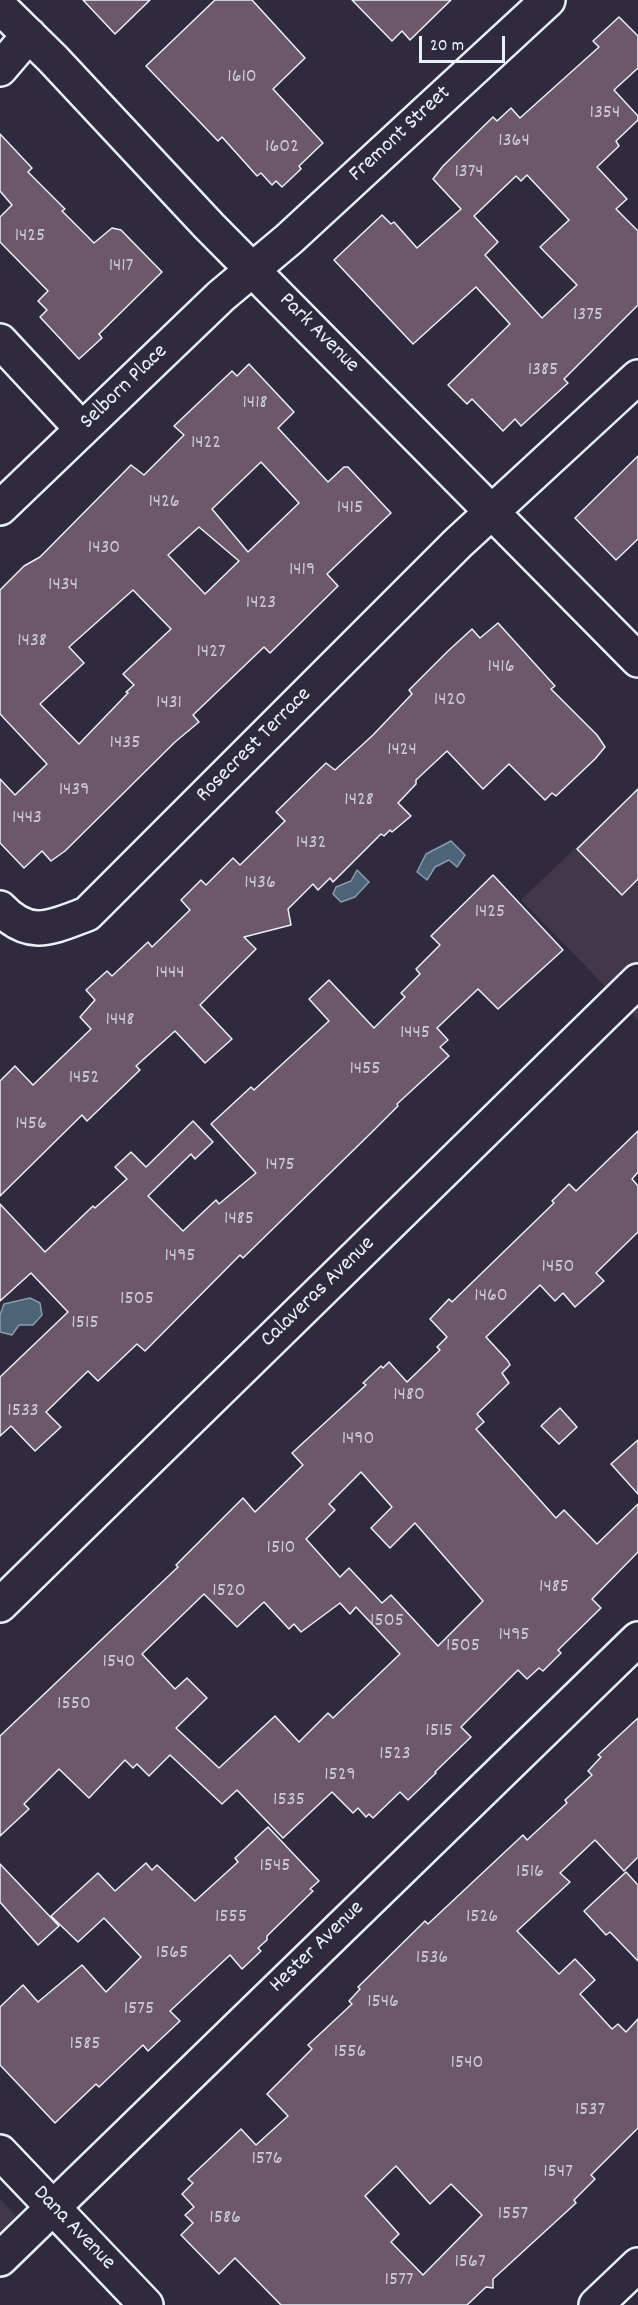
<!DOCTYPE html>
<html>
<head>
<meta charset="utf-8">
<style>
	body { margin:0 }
	#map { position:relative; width:638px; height:2305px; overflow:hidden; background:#2f2a3d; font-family:Dekko,sans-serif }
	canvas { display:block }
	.scale { position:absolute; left:419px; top:36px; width:86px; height:27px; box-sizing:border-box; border:3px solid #e8f1f8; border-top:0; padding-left:8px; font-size:18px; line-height:21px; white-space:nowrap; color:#e8f1f8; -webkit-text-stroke:4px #2f2a3d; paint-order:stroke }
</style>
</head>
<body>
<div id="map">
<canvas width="638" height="2305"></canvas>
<div class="scale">20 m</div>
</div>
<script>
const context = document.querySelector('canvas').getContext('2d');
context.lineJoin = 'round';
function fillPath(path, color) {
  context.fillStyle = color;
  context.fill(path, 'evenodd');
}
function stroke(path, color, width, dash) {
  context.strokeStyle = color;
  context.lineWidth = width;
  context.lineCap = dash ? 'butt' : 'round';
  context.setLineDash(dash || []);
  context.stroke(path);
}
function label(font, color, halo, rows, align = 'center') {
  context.font = font + ' Dekko,sans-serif';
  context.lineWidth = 6;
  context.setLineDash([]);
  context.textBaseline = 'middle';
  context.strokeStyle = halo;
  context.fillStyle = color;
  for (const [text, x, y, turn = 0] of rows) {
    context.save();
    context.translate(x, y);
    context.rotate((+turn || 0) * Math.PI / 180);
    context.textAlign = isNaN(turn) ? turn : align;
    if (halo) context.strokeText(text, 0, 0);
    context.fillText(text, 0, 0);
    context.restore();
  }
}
fillPath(new Path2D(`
	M638 788V1020L521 900Z
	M0 2199 16 2216 0 2232Z`), '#42384a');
const water = new Path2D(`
	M451 841 465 855 457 867 449 860 435 867 427 880 417 872 426 854Z
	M357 870 369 882 355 897 341 902 333 894 336 887 351 881Z
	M30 1298 40 1303 42 1315 33 1325H19L12 1335 0 1332V1315L4 1304Z`);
fillPath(water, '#4d6478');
stroke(water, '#8b9cab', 1.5);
const building = new Path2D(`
	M83 0H150L115 34Z
	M215 0H252L305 58 273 89 323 143 299 166 301 169 282 187 276 181 272 185 261 173 257 176 222 137 218 141 146 66Z
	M352 0H451L410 40 402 31 392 41Z
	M619 17 638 36V68L614 90 638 116V120L616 141 619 146 597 167 627 199 616 209 638 231V305L564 379 568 383 521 426 515 419 503 431 472 399 467 404 448 385 510 324 476 287 413 344 334 260 382 215 391 224 394 222 417 248 461 209 433 179 443 166 493 117 497 121 511 108 520 118 599 47 593 41ZM527 175 569 220 540 247 577 285 542 318 485 255 498 242 474 216 516 176 521 181Z
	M0 134 32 168 28 172 65 209 62 211 94 243 112 228 121 230 162 272 99 334 102 338 79 359 40 317 47 310 38 301 48 291 0 242V217L12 205 0 191Z
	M249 364 294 412 278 428 328 482 344 467H348L391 513 327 574 338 586 270 653 264 647 193 715 199 722 175 742 65 851 51 861 42 851 24 868 0 843V779L15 795 47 764 0 714V590L24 566 40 557 131 465 144 475 184 435 174 426 232 371 237 376ZM261 462 299 503 248 552 212 509ZM199 527 239 561 205 594 168 555ZM133 590 171 629 123 674 134 685 126 692 128 693 79 744 40 704 84 663 69 647Z
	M638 456V539L616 560 575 518Z
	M498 623 555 686 551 689 597 735 605 747 595 759 556 796 552 793 545 800 509 764 483 789 447 751 416 780V784L398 803 411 816 392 832 390 830 384 836 381 834 333 882 330 878 318 890 313 884 288 909 291 925 244 937 256 949 200 1005 232 1039 205 1063 175 1031 136 1066 140 1070 87 1121 82 1115 0 1196V1081L15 1066 33 1085 91 1029 80 1017 95 1000 86 990 107 971 112 976 148 942 152 947 190 910 181 900 201 880 206 885 233 858 240 865 285 821 276 812 326 763 335 770 373 735 412 694 409 690 448 651 472 629 480 638Z
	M638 789V879L622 895 577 849Z
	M493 875 563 950 498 1009 478 989 437 1028 448 1040 440 1047 449 1056 397 1104 398 1106 371 1133 243 1258 240 1255 145 1351 137 1344 98 1381 88 1371 46 1412 61 1427 35 1451 11 1426 0 1436V1377L68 1312 31 1273 0 1301V1204L45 1252 93 1206 95 1208 127 1179 115 1167 131 1152 146 1167 193 1121 213 1142 195 1159 191 1154 148 1196 183 1231 216 1200 219 1204 256 1173 211 1124 251 1087 254 1090 329 1021 309 999 329 980 374 1028 405 997 401 993 420 974 416 969 440 945 431 936Z
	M638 1131V1172L632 1179 638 1186V1232L596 1273 604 1281 575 1307 563 1293 555 1301 540 1285 486 1337 508 1361 510 1365 502 1373 509 1383 477 1414 484 1422 476 1429 556 1518 564 1510 597 1544 638 1504V1552L592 1599 601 1608 558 1650 561 1653 543 1671 539 1668 527 1679 518 1670 461 1727 471 1737 435 1772 436 1773 408 1800 400 1792 373 1818 369 1814 366 1817 358 1808 353 1813 332 1792 283 1838 237 1790 222 1804 170 1755 149 1776 137 1764 133 1768 125 1760 89 1798 59 1769 24 1804 29 1809 0 1836V1736L178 1567 176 1565 243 1498 255 1512 303 1465 292 1453 366 1385 363 1383 381 1366 383 1368 389 1362 407 1382 440 1350 437 1347 447 1337 430 1319 449 1299 452 1302 554 1203 552 1201 569 1184 576 1191ZM361 1472 392 1507 371 1528 390 1548 415 1523 483 1601 438 1646 391 1595 382 1603 349 1568 340 1577 306 1539 335 1510 329 1504ZM204 1594 237 1627 264 1602 289 1629 294 1624 301 1632 340 1603 350 1614 356 1607 400 1654 333 1718 328 1713 299 1742 275 1716 219 1768 176 1728 207 1698 187 1678 175 1689 142 1654Z
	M560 1408 577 1427 559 1444 541 1426Z
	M638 1440V1494L611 1464Z
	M638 1718V1857L624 1871 595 1840 560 1873 570 1882 517 1931 559 1974 575 1959 595 1980 580 1994 612 2029 618 2024 626 2032 638 2019V2128L591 2175 595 2179 574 2200 576 2203 493 2279V2288L486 2287 467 2305H281L235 2258 219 2274 181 2235 193 2223 185 2215 194 2207 182 2194 193 2183 188 2179 241 2129 256 2145 288 2116 267 2094 312 2049 308 2045 352 2004 349 2001 360 1989 358 1987 425 1921 428 1924 523 1835 527 1840 567 1803 565 1800 592 1775 588 1771 601 1757 598 1755ZM396 2166 430 2204 451 2184 482 2215 423 2275 391 2242 399 2234 365 2196Z
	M268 1827 319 1881 310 1889 313 1891 267 1936V1940L258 1948 261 1951 242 1969 230 1955 170 2011 180 2021 148 2051 143 2045 99 2087 96 2084 55 2123 0 2065V2007L23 1985 38 2002 82 1965 106 1992 141 1957 104 1918 78 1942 51 1916 98 1873 115 1891 146 1863 152 1870 157 1865 195 1901 238 1862 235 1858Z
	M0 1864 59 1926 38 1945 0 1902Z
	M626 1872 638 1885V1961L610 1932 606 1935 584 1911Z`);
fillPath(building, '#6d576a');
stroke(building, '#e8f1f8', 1.5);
const minor = new Path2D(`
	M0 7 53 59 209 226 638 660
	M0 69 29 35
	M0 341 82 429
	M0 508 221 296 289 239 548 0
	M0 908C30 940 52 927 87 914L458 543 638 377
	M0 1605 638 981
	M0 2152 146 2305
	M0 2259 638 1639
	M596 2305 638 2265`);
stroke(minor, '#e8f1f8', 38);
stroke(minor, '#2f2a3d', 33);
label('20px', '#c9cad4', null, [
	["1610",242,78],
	["1354",605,114],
	["1364",514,142],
	["1602",282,148],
	["1374",469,173],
	["1425",30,237],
	["1417",121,267],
	["1375",588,316],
	["1385",543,371],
	["1418",255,404],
	["1422",206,444],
	["1426",164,503],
	["1415",350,509],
	["1430",104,549],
	["1419",302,571],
	["1434",63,586],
	["1423",261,604],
	["1438",32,642],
	["1427",211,653],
	["1416",501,668],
	["1420",450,701],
	["1431",169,704],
	["1435",125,744],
	["1424",402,751],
	["1439",74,791],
	["1428",359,801],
	["1443",27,819],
	["1432",311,844],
	["1436",260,884],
	["1425",490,913],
	["1444",170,974],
	["1448",120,1021],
	["1445",415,1034],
	["1455",365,1070],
	["1452",84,1079],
	["1456",31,1125],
	["1475",280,1166],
	["1485",239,1220],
	["1495",180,1257],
	["1450",558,1268],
	["1460",491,1297],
	["1505",137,1300],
	["1515",85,1324],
	["1480",409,1396],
	["1533",23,1412],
	["1490",358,1440],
	["1510",281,1549],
	["1485",554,1588],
	["1520",229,1592],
	["1505",387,1622],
	["1495",514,1636],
	["1505",463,1647],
	["1540",119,1663],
	["1550",74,1705],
	["1515",439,1732],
	["1523",395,1755],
	["1529",340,1776],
	["1535",289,1801],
	["1545",275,1867],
	["1516",530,1873],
	["1555",231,1918],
	["1526",482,1918],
	["1565",172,1954],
	["1536",432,1959],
	["1546",383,2003],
	["1575",139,2010],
	["1585",85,2045],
	["1556",350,2053],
	["1540",467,2064],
	["1537",590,2111],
	["1576",267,2160],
	["1547",558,2173],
	["1557",513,2215],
	["1586",225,2219],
	["1567",470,2263],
	["1577",399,2281]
]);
label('22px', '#e8f1f8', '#2f2a3d', [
	["Fremont Street",401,135,-43],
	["Park Avenue",318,334,45],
	["Selborn Place",125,388,-44],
	["Rosecrest Terrace",255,746,-45],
	["Calaveras Avenue",319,1293,-44],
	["Hester Avenue",318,1948,-44],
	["Dana Avenue",73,2229,46]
]);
</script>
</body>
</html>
